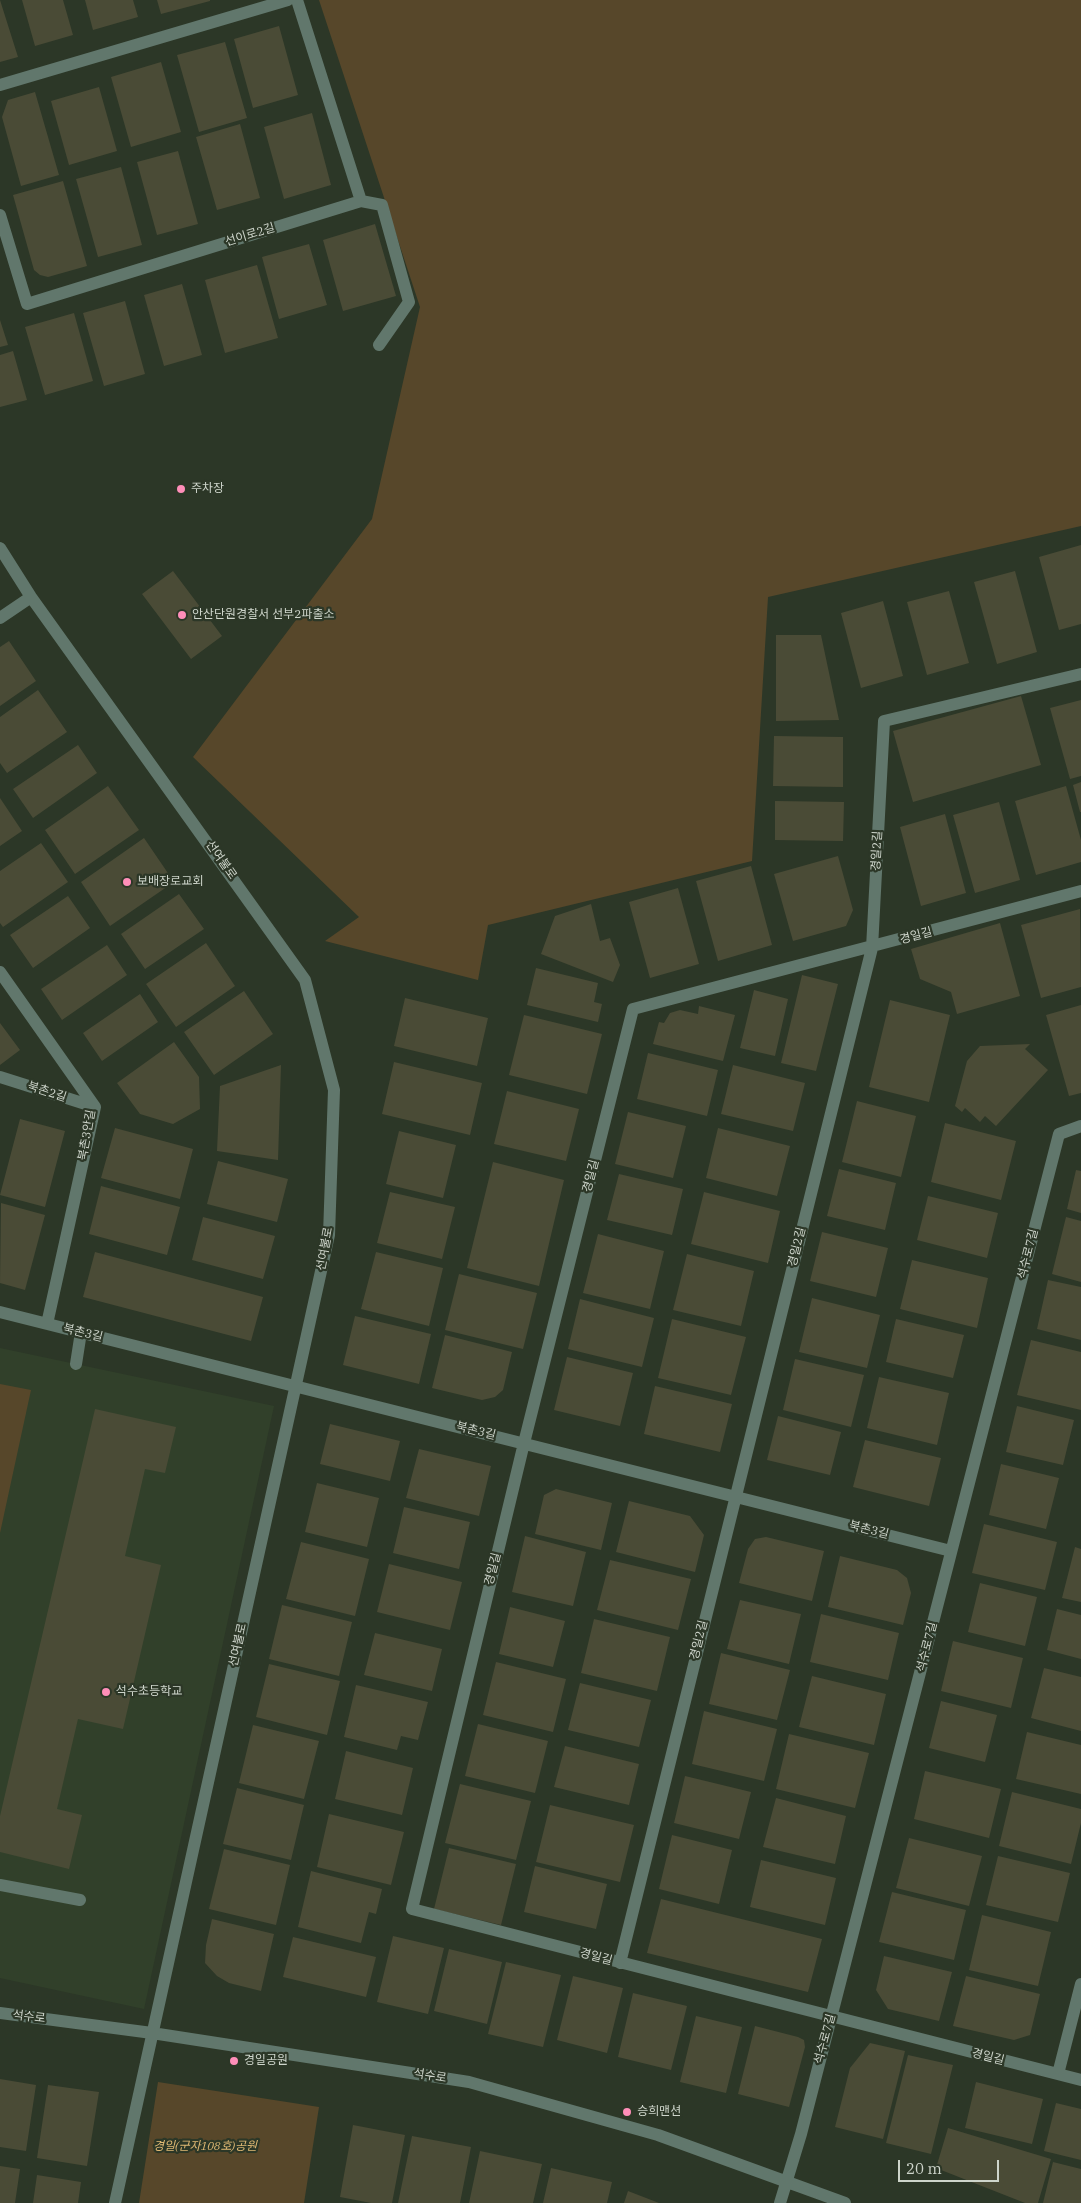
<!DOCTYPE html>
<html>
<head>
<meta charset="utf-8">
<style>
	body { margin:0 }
	#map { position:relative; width:1081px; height:2203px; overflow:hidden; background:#2c3727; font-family:"IBM Plex Serif",serif }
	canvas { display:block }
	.scale { position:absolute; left:898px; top:2160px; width:101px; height:22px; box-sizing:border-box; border:2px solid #ced5cb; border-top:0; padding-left:6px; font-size:15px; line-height:18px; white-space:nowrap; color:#ced5cb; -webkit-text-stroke:4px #2c3727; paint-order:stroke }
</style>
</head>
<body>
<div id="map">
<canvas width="1081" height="2203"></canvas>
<div class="scale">20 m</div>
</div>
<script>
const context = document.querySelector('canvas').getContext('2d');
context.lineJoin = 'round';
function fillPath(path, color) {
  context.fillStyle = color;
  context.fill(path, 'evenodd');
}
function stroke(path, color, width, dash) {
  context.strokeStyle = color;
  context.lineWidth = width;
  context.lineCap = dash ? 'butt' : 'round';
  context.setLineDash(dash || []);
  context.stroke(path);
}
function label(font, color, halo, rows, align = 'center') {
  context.font = font + ' "IBM Plex Serif","Noto Sans KR",serif';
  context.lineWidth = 4.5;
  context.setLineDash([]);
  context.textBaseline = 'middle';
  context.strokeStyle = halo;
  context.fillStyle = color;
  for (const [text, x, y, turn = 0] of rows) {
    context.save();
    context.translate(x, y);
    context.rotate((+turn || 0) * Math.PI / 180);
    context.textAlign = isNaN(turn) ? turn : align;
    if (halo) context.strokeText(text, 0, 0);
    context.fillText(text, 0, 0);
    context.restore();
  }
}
fillPath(new Path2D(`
	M0 1348 274 1406 144 2009 0 1978Z`), '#31402a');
fillPath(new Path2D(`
	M319 0H1081V526L768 597 752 861 488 925 478 980 325 941 359 917 193 757 372 519 420 307Z
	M0 1384 31 1390 0 1533Z
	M158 2082 319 2107 304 2203H139Z`), '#57472a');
fillPath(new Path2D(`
	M0 0 18 57 0 62Z
	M22 0H63L73 35 35 46Z
	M85 0H133L138 17 93 30Z
	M157 0H210V1L161 14Z
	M279 26 298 95 253 108 234 39Z
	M225 42 247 118 199 132 177 55Z
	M161 62 181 132 131 147 111 77Z
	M99 87 117 151 69 165 51 101Z
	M35 92 59 175 21 186 2 117 8 100Z
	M312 113 331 185 284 199 264 127Z
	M240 124 260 198 217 210 196 137Z
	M178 151 198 224 157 235 137 162Z
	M121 167 142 245 98 257 76 179Z
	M63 181 87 266 48 277 40 275 34 270 13 195Z
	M375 224 396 296 343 311 323 240Z
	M309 244 327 305 279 319 262 257Z
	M257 265 278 338 225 353 205 280Z
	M182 284 202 355 164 366 144 295Z
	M125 301 145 374 104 386 83 313Z
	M74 313 93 381 45 395 25 327Z
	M0 320 8 345 0 347Z
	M13 351 27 400 0 407V355Z
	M1081 545V624L1059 630 1039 557Z
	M173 571 222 636 191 659 142 594Z
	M1015 571 1037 652 997 664 974 582Z
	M949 591 969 663 927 675 907 602Z
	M883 601 903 676 861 688 841 613Z
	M776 635H821L839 720 776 721Z
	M9 641 36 681 0 706V647Z
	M38 690 67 732 7 773 0 763V717Z
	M1021 696 1041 765 913 802 893 731Z
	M1081 700V776L1070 779 1050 708Z
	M774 736 843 737V787L773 786Z
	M78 745 97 773 33 818 13 789Z
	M1081 782V812H1080L1073 785Z
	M108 786 139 830 75 874 45 830Z
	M1066 786 1081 840V862L1036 875 1015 801Z
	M0 798 22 831 0 846Z
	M775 801 844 802 843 841 775 840Z
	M999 802 1020 880 975 893 953 815Z
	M945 814 966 893 921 906 900 827Z
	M144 838 174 882 110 926 81 882Z
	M41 843 68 882 3 927 0 923V871Z
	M838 856 853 910 846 926 793 941 774 874Z
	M751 866 772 945 718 961 696 881Z
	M678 888 699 964 650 978 629 902Z
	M179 894 204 929 145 969 121 934Z
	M68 896 90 928 33 968 10 935Z
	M591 904 600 941 610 938 620 965 613 982 541 954 555 916Z
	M1080 909 1081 987 1041 998 1021 925Z
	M1000 923 1020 996 957 1014 951 992 920 979 911 949Z
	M206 943 235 986 176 1027 146 984Z
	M107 945 127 975 62 1020 41 989Z
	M536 968 598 983 594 1002 602 1004 598 1022 527 1005Z
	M802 975 838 984 816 1071 781 1063Z
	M754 990 788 999 775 1056 740 1048Z
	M244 991 273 1034 214 1075 184 1032Z
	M140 994 158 1022 102 1061 83 1033Z
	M405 998 488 1018 477 1066 394 1046Z
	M890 1000 950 1015 929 1102 869 1087Z
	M1081 1005V1093L1069 1096 1046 1015Z
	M699 1006 735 1015 723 1061 653 1044 659 1022 664 1023 670 1013 680 1010 698 1014Z
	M524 1015 602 1034 587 1094 509 1075Z
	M0 1023 20 1050 0 1065Z
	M174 1042 199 1077 200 1109 173 1124 140 1114 117 1083Z
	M1030 1044 1025 1049 1048 1070 996 1126 985 1116 980 1122 965 1108 962 1112 955 1106 967 1061 980 1046Z
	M648 1053 718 1070 707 1116 637 1099Z
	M394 1062 482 1083 470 1135 382 1114Z
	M281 1065 278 1160 217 1151 220 1086Z
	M733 1065 805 1083 793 1131 721 1114Z
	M507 1091 579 1109 566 1161 494 1144Z
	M857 1101 916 1116 901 1177 842 1162Z
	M628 1112 686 1126 673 1178 615 1164Z
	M20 1119 65 1131 45 1207 0 1195Z
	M945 1123 1016 1141 1001 1200 931 1182Z
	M115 1128 193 1149 180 1199 101 1178Z
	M718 1128 790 1146 777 1196 706 1178Z
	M399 1131 456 1145 443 1198 386 1184Z
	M218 1161 288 1179 277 1222 207 1204Z
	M493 1162 564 1180 539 1286 467 1268Z
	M839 1169 896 1183 885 1230 827 1216Z
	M1076 1170 1081 1171V1213L1067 1209Z
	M619 1174 683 1189 672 1235 607 1220Z
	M101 1186 180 1207 167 1255 89 1234Z
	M390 1192 455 1207 442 1259 377 1243Z
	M704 1192 780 1211 768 1263 691 1244Z
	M928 1196 998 1213 987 1258 917 1240Z
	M1 1203 45 1215 25 1290 0 1283Z
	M203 1217 275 1236 263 1279 192 1260Z
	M1066 1217 1081 1221V1282L1052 1274Z
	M822 1232 888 1248 876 1297 810 1281Z
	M598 1234 664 1251 650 1309 583 1293Z
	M95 1252 263 1297 251 1341 83 1297Z
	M376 1252 443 1268 429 1326 361 1309Z
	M687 1254 754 1271 741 1326 673 1310Z
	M912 1260 988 1278 977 1328 900 1309Z
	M459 1274 537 1293 523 1349 445 1330Z
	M1048 1280 1081 1287V1340L1037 1329Z
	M812 1298 880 1315 867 1368 799 1352Z
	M580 1299 654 1318 642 1367 568 1349Z
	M355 1316 431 1334 419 1384 343 1365Z
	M672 1319 746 1337 731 1395 658 1378Z
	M896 1319 964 1335 953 1378 886 1362Z
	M445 1335 512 1352 503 1390 495 1397 482 1400 432 1388Z
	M1031 1340 1081 1352V1410L1017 1395Z
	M567 1357 633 1373 620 1426 554 1410Z
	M795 1359 864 1375 851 1427 783 1410Z
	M879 1377 949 1393 937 1445 867 1428Z
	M655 1386 732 1404 720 1452 644 1434Z
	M1017 1406 1074 1420 1063 1465 1006 1452Z
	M95 1409 176 1427 165 1473 145 1469 125 1556 161 1565 123 1729 78 1719 57 1809 82 1815 69 1869 0 1852V1816Z
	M778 1416 841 1432 830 1475 767 1460Z
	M330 1424 400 1441 390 1481 320 1464Z
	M865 1440 941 1458 929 1506 853 1487Z
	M419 1449 491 1466 479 1516 406 1498Z
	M1001 1464 1059 1478 1046 1529 989 1515Z
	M317 1483 379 1498 367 1547 305 1532Z
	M556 1489 612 1503 601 1550 535 1534 544 1495Z
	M629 1501 690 1516 704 1535 695 1572 616 1552Z
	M404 1507 470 1522 459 1569 393 1553Z
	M984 1524 1057 1542 1045 1590 972 1573Z
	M525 1536 586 1552 573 1606 512 1592Z
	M766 1537 824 1551 812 1601 739 1583 748 1549 755 1539Z
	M301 1542 369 1559 355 1616 286 1599Z
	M1075 1547 1081 1549V1602L1062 1598Z
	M840 1556 897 1570 907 1578 911 1593 903 1625 828 1607Z
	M610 1560 691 1579 678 1630 597 1610Z
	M389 1564 462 1582 450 1630 377 1612Z
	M980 1583 1037 1597 1025 1646 968 1632Z
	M740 1600 801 1614 789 1664 727 1649Z
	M282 1605 352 1622 339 1676 269 1659Z
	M510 1607 565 1621 553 1667 499 1654Z
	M1057 1609 1081 1615V1659L1047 1650Z
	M821 1614 899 1633 888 1680 810 1662Z
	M594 1619 670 1637 657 1691 581 1673Z
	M375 1633 442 1649 432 1691 364 1675Z
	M953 1641 1023 1658 1011 1708 941 1691Z
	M721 1653 790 1670 777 1720 709 1704Z
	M496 1662 566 1679 553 1732 483 1715Z
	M269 1664 340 1681 327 1735 256 1717Z
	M1044 1668 1081 1677V1731L1031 1718Z
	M812 1676 886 1694 874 1745 799 1727Z
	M580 1683 651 1700 639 1747 568 1730Z
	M356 1685 428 1702 418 1740 401 1736 397 1750 344 1737Z
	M941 1701 997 1715 985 1762 929 1748Z
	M704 1711 777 1729 764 1781 692 1764Z
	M478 1724 548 1741 535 1793 465 1776Z
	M253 1725 319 1741 304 1799 239 1783Z
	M1027 1732 1081 1745V1794L1016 1779Z
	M789 1734 869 1753 855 1808 776 1789Z
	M565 1746 639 1764 629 1805 554 1787Z
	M346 1751 413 1768 402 1815 335 1799Z
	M925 1771 1001 1789 989 1838 914 1819Z
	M685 1776 751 1792 739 1839 674 1823Z
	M460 1784 531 1801 516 1860 445 1843Z
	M237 1788 304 1805 291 1860 223 1844Z
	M1012 1792 1081 1809V1823L1071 1864 999 1846Z
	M776 1798 846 1816 835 1864 763 1847Z
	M550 1805 634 1825 620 1882 536 1862Z
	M329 1814 404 1832 391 1885 317 1867Z
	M672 1835 732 1850 719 1904 659 1889Z
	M909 1838 982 1856 969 1906 896 1888Z
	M449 1848 516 1864 501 1925 434 1909Z
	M224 1849 290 1865 276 1925 209 1909Z
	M998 1856 1070 1873 1058 1922 986 1905Z
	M761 1860 836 1878 825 1925 750 1907Z
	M535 1866 607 1884 596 1929 524 1912Z
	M311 1871 382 1889 376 1914 369 1912 361 1943 298 1927Z
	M892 1892 966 1910 954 1960 879 1942Z
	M661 1899 822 1939 808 1992 647 1953Z
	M982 1915 1051 1932 1038 1986 969 1970Z
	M212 1919 274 1934 261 1991 229 1983 217 1976 205 1963 206 1945Z
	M393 1936 444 1948 428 2014 377 2002Z
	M293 1937 376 1957 366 1997 283 1977Z
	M449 1949 502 1962 487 2024 434 2011Z
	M884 1956 952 1972 939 2021 888 2009 876 1990Z
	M506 1962 561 1975 543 2047 488 2034Z
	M573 1976 623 1988 607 2053 557 2040Z
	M966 1976 1040 1994 1030 2035 1014 2040 953 2026Z
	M633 1993 687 2006 671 2070 618 2057Z
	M696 2016 742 2027 726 2093 680 2082Z
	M755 2026 798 2037 804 2040 805 2047 789 2107 738 2094Z
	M870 2043 905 2051 883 2139 835 2127 850 2068Z
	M908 2055 953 2065 931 2154 886 2143Z
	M0 2079 36 2085 26 2151 0 2147Z
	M976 2082 1043 2099 1032 2144 965 2128Z
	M48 2085 99 2092 87 2166 37 2158Z
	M1056 2103 1081 2109V2160L1044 2151Z
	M353 2125 405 2135 392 2203H371L340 2197Z
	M948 2128 1051 2159 1038 2203H1025L936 2168Z
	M412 2136 471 2147 460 2203H398Z
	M480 2151 542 2164 533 2203H469Z
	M1053 2162 1081 2169V2203H1043Z
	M0 2166 20 2169 15 2203H0Z
	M551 2168 612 2182 607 2203H543Z
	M37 2175 81 2182 78 2203H33Z
	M628 2191 659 2203H624Z`), '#4a4b36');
stroke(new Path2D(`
	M297 0 361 201
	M0 85 288 0
	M0 215 27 304 361 201 382 205 409 302 379 345
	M0 548 31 597 305 980 334 1090 329 1235 115 2203
	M0 618 31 597
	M1081 891 633 1009 524 1443 412 1909 1081 2080
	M0 972 95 1107 47 1324
	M0 1077 95 1107
	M0 1312 951 1551
	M76 1364 81 1332
	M0 1885 80 1900
	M620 1963 872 948 884 721 1081 674
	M0 2013 152 2033 469 2082 658 2135 845 2203
	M1058 2074 1081 1984
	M780 2203 801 2134 1059 1134 1081 1126`), '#61776c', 12);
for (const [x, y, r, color] of [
	[181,489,5,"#ff8eb9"],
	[182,615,5,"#ff8eb9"],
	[127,882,5,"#ff8eb9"],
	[106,1692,5,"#ff8eb9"],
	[234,2061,5,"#ff8eb9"],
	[627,2112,5,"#ff8eb9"]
]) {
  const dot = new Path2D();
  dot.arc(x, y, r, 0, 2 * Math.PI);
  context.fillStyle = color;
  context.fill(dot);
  stroke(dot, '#2c3727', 2);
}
label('12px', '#ced5cb', '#2c3727', [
	["선이로2길",250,235,-17],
	["경일2길",877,851,-87],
	["선여불로",221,860,55],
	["경일길",916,936,-15],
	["북촌2길",47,1092,18],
	["북촌3안길",87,1135,-80],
	["경일길",591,1176,-76],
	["경일2길",797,1247,-76],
	["선여불로",325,1249,-80],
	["석수로7길",1028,1254,-76],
	["북촌3길",83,1333,14],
	["북촌3길",476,1431,14],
	["북촌3길",869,1530,14],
	["경일길",493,1569,-76],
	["경일2길",699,1640,-76],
	["선여불로",238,1645,-78],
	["석수로7길",927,1647,-76],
	["경일길",596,1957,15],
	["석수로",29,2017,7],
	["석수로7길",825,2039,-75],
	["경일길",988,2057,14],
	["석수로",430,2076,9]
]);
label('12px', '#ced5cb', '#2c3727', [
	["주차장",191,489],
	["안산단원경찰서 선부2파출소",192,615],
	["보배장로교회",137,882],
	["석수초등학교",116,1692],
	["경일공원",244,2061],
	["승희맨션",637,2112]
], 'left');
label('italic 12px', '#dfb873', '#2c3727', [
	["경일(군자108호)공원",205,2147]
]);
</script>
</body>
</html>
